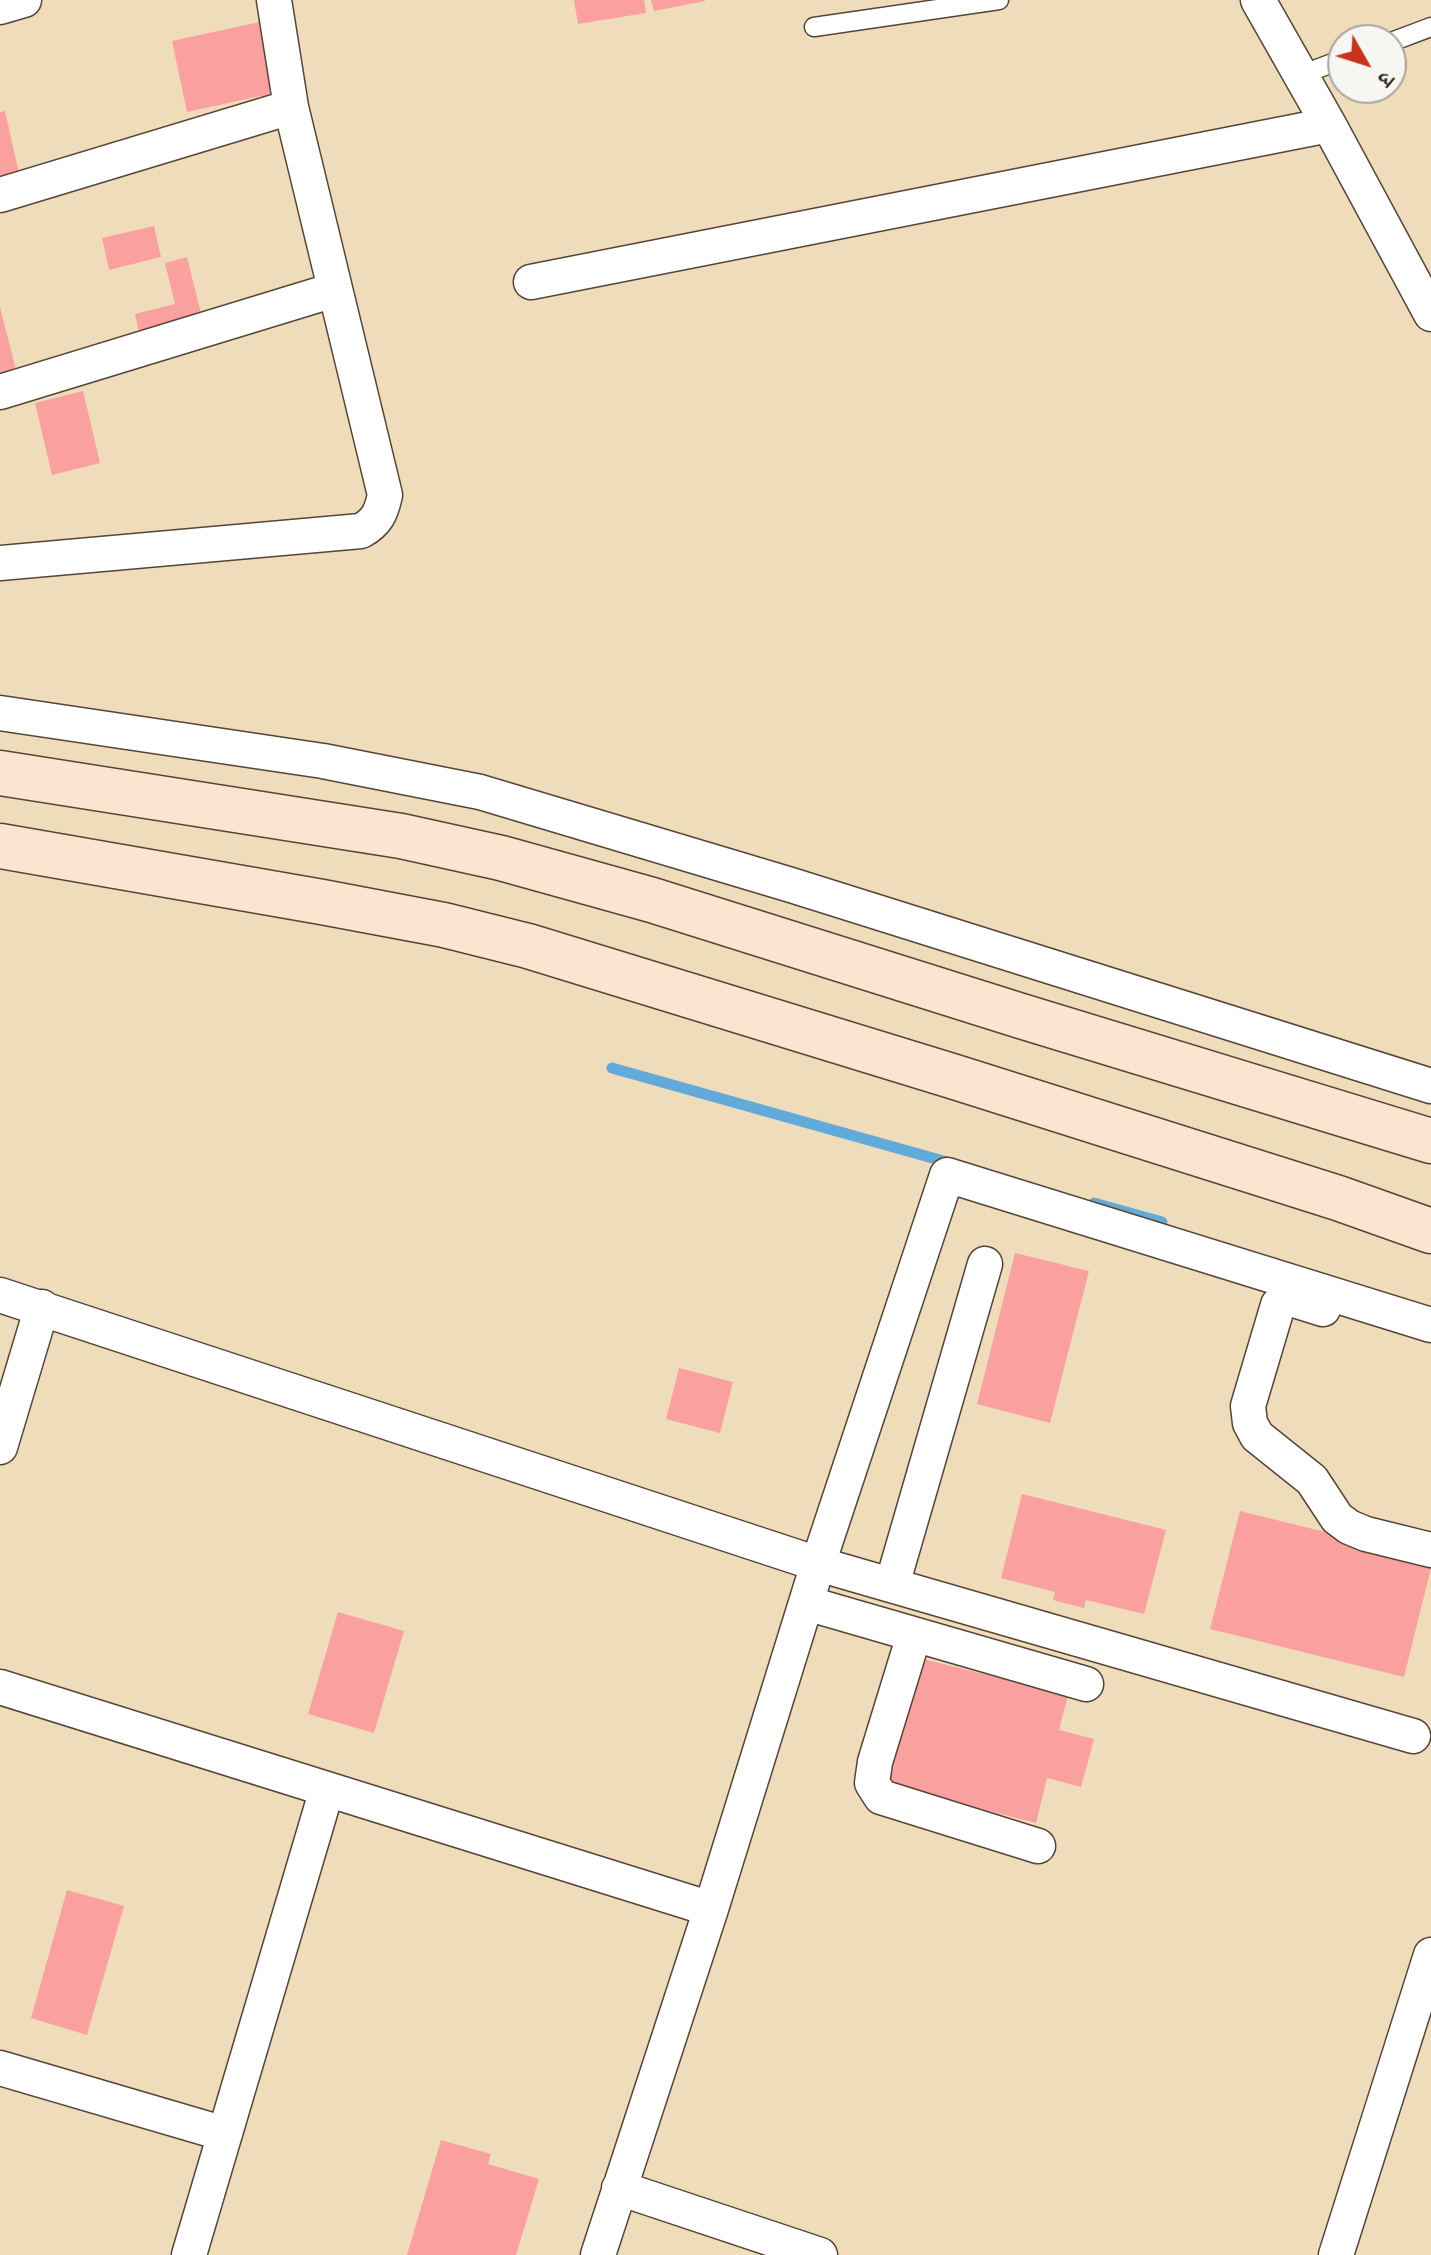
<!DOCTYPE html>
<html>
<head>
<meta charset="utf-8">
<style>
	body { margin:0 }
	#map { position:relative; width:1431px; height:2255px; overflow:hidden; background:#efdcbb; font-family:Vollkorn,"Noto Serif Devanagari",serif }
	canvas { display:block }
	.north { position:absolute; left:1327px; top:24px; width:80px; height:80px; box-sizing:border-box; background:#f6f6f2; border:2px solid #aba49d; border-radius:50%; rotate:129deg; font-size:22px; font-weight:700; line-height:32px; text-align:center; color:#3b2a1e }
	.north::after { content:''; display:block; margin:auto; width:28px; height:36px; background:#c8321e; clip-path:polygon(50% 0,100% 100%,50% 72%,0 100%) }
</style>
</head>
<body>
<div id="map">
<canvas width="1431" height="2255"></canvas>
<div class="north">उ</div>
</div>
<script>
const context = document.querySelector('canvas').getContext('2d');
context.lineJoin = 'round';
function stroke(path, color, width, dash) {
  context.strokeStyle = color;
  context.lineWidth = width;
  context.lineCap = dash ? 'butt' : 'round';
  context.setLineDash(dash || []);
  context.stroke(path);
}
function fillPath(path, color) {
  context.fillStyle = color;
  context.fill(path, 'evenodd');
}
stroke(new Path2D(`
	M612 1068 954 1164
	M1094 1203 1162 1222`), '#62aad9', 11);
fillPath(new Path2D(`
	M574 0H644L646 13 578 24Z
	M651 0H705V1L654 11Z
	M264 21 279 92 187 112 172 41Z
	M5 111 21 182 0 187V112Z
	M154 226 161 257 109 270 102 238Z
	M187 257 203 322 140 337 135 314 175 304 165 263Z
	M0 307 18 378 0 383Z
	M83 391 100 463 52 475 35 403Z
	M1015 1253 1089 1271 1050 1423 977 1404Z
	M679 1368 733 1382 720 1433 666 1419Z
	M1022 1494 1166 1530 1144 1614 1086 1600 1084 1608 1053 1600 1055 1592 1001 1578Z
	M1240 1511 1431 1558V1568L1404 1677 1210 1629Z
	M338 1612 404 1631 374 1733 308 1714Z
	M919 1658 1068 1695 1059 1730 1094 1739 1081 1787 1047 1778 1036 1823 887 1785Z
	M67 1890 124 1906 87 2035 31 2018Z
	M441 2140 491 2154 488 2164 539 2179 516 2255H407Z`), '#faa09f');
const lane = new Path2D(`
	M814 27 999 0
	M1391 42 1431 27
	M1301 75 1343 59`);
const street = new Path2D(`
	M1258 0 1329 125 1431 314
	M0 7 24 0
	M0 195 291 107
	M531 282 1329 125
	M0 392 334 290
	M0 563 361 531C377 522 381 513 385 495L291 107 274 0
	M0 713 323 761 480 792 791 885 1431 1086
	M0 1295 818 1564 1413 1736
	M1323 1309 1288 1298 1278 1305 1248 1406 1250 1423 1257 1436 1312 1480 1337 1518 1349 1527 1366 1534 1431 1550
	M0 1447 42 1307
	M892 1585 985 1264
	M806 1603 1086 1684
	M914 1635 875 1762 872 1783 881 1797 1038 1846
	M0 1687 711 1909
	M0 2068 225 2134
	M619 2188 820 2255
	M189 2255 327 1789
	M598 2255 711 1909 818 1564 947 1175 1431 1325
	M1336 2255 1431 1955`);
const secondary = new Path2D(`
	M0 773 401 836 501 858 652 900 1021 1016 1431 1141
	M0 846 322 902 444 925 528 946 955 1077 1338 1198 1431 1231`);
stroke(lane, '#564536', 21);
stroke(street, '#564536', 37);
stroke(secondary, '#564536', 47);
stroke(lane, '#fff', 18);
stroke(street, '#fff', 34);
stroke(secondary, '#fde4d1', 44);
</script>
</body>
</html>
